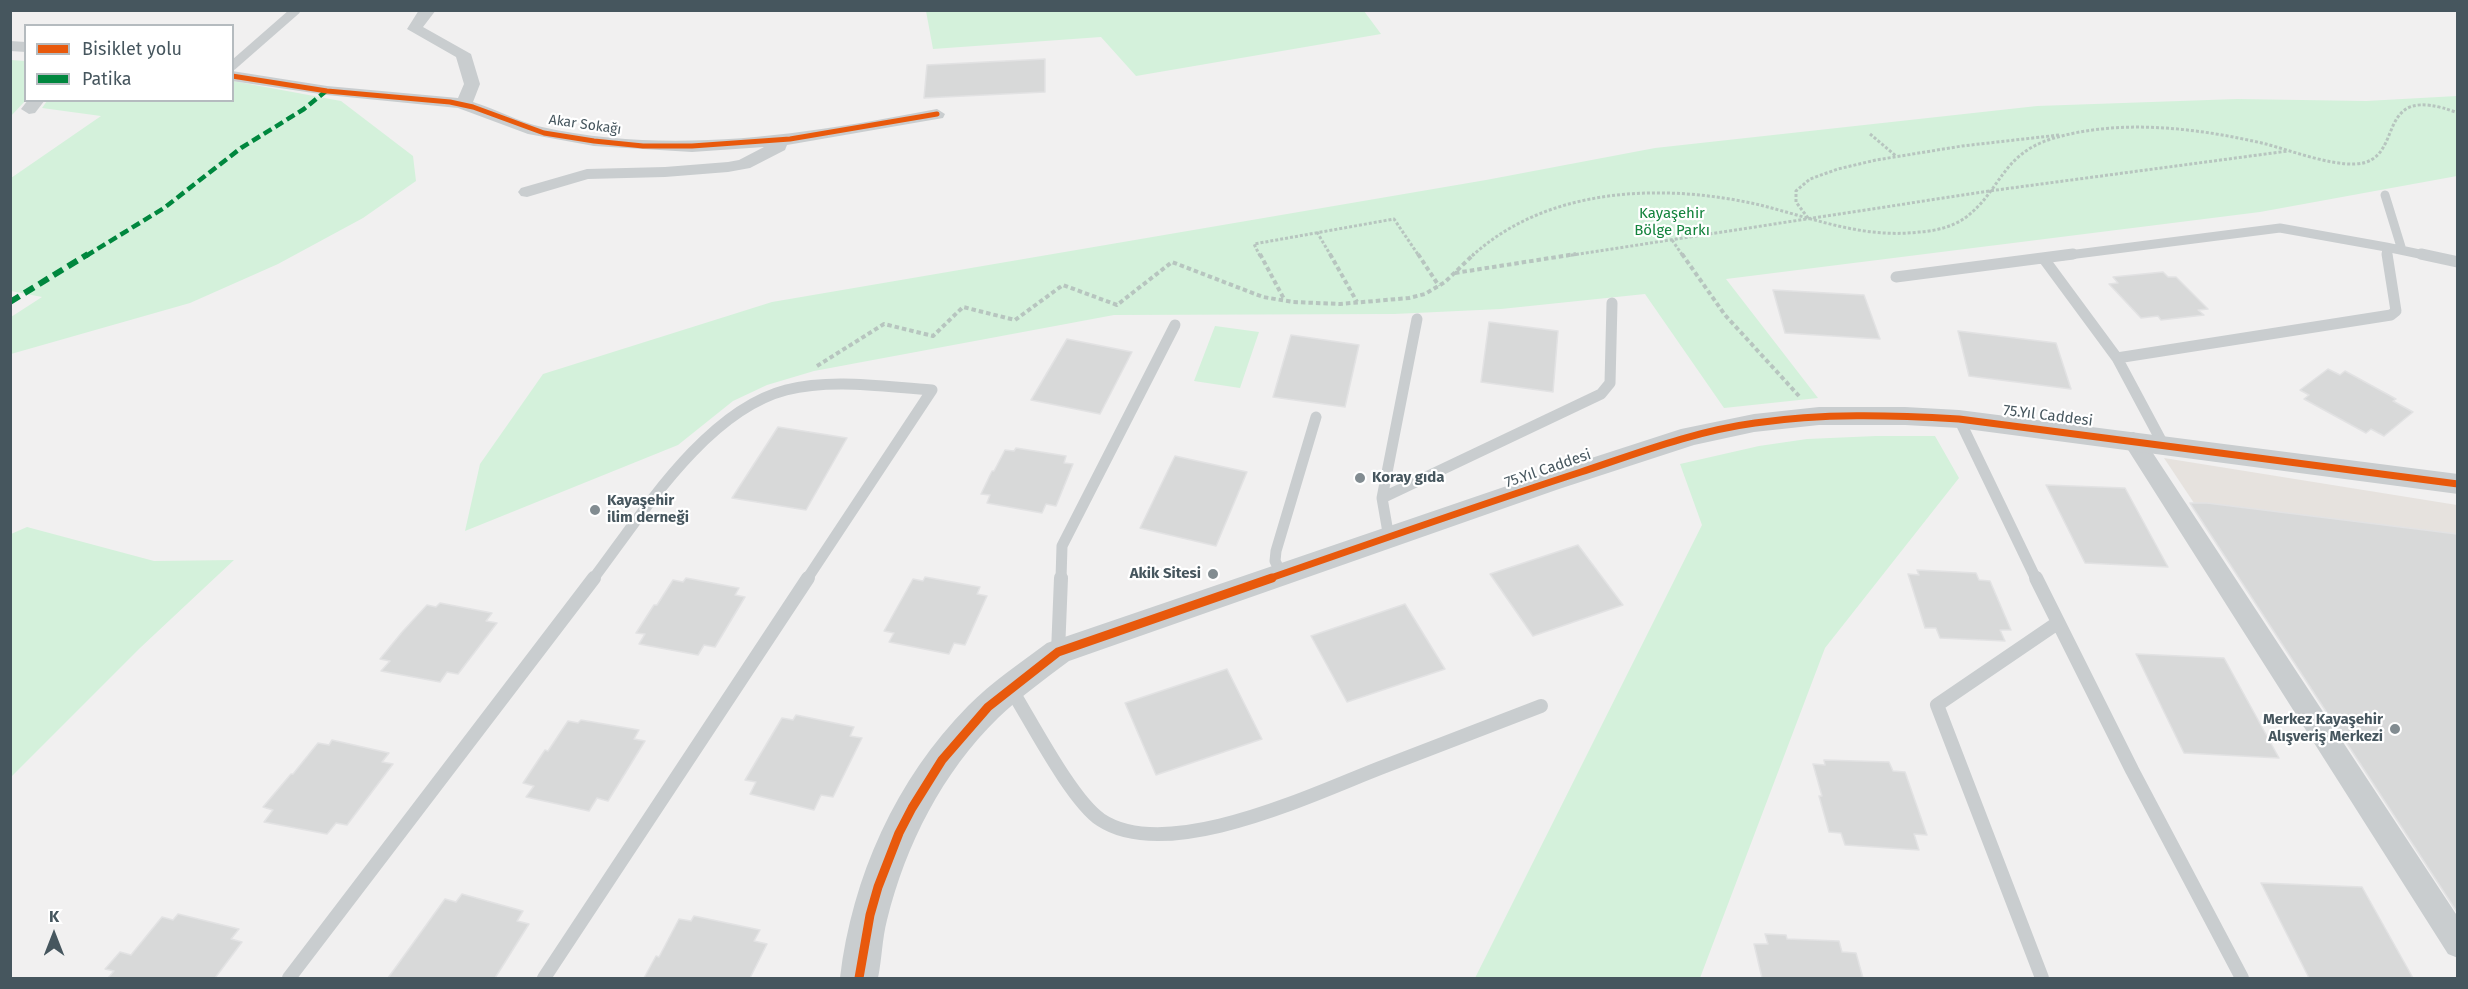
<!DOCTYPE html>
<html>
<head>
<meta charset="utf-8">
<style>
	body { margin:0 }
	#map { position:relative; width:2468px; height:989px; overflow:hidden; background:#f1f0f0; font-family:"Fira Sans",sans-serif }
	canvas { display:block }
	.frame { position:absolute; inset:0; border:12px solid #46565e; pointer-events:none }
	.legend { position:absolute; left:24px; top:24px; width:210px; height:78px; box-sizing:border-box; background:#fff; border:2px solid #b5bbbf; margin:0; padding:8px 10px; list-style:none; font-size:18px; color:#46565e }
	.legend li { display:flex; align-items:center; gap:12px; height:30px }
	.legend b { width:30px; border:2px solid #b5bbbf }
	.north { position:absolute; left:24px; top:905px; width:60px; height:60px; -webkit-text-stroke:4px #fff; paint-order:stroke; rotate:0deg; font-size:16px; font-weight:700; line-height:24px; text-align:center; color:#46565e }
	.north::after { content:''; display:block; margin:auto; width:21px; height:27px; background:#46565e; clip-path:polygon(50% 0,100% 100%,50% 72%,0 100%) }
</style>
</head>
<body>
<div id="map">
<canvas width="2468" height="989"></canvas>
<div class="frame"></div>
<ul class="legend">
<li><b style="height:8px;background:#e8590c"></b>Bisiklet yolu</li>
<li><b style="height:8px;background:#00873e"></b>Patika</li>
</ul>
<div class="north">K</div>
</div>
<script>
const context = document.querySelector('canvas').getContext('2d');
context.lineJoin = 'round';
function fillPath(path, color) {
  context.fillStyle = color;
  context.fill(path, 'evenodd');
}
function stroke(path, color, width, dash) {
  context.strokeStyle = color;
  context.lineWidth = width;
  context.lineCap = dash ? 'butt' : 'round';
  context.setLineDash(dash || []);
  context.stroke(path);
}
function label(font, color, halo, rows, align = 'center') {
  context.font = font + ' "Fira Sans",sans-serif';
  context.lineWidth = 4.5;
  context.setLineDash([]);
  context.textBaseline = 'middle';
  context.strokeStyle = halo;
  context.fillStyle = color;
  for (const [text, x, y, turn = 0] of rows) {
    context.save();
    context.translate(x, y);
    context.rotate((+turn || 0) * Math.PI / 180);
    context.textAlign = isNaN(turn) ? turn : align;
    if (halo) context.strokeText(text, 0, 0);
    context.fillText(text, 0, 0);
    context.restore();
  }
}
fillPath(new Path2D(`
	M2164 458 2457 505V898Z`), '#e6e2de');
fillPath(new Path2D(`
	M926 11H1364L1381 34 1136 76 1101 37 933 49Z
	M11 60 25 61 26 100 11 116Z
	M233 81 341 101 413 156 416 181 363 218 278 264 190 303 11 354V317L42 297 11 291V178L101 116 42 108 47 101 232 100Z
	M2457 96V176L2260 212 1726 279 1818 398 1724 408 1645 294 1501 309 1394 314 1114 315 814 371 767 385 733 401 678 445 465 531 480 464 543 374 772 302 1486 180 1655 148 2037 106 2237 99 2366 101Z
	M1215 326 1259 332 1240 388 1194 381Z
	M1876 436H1935L1959 478 1825 648 1700 978H1475L1702 525 1680 464 1759 446 1807 439Z
	M27 527 154 561 234 560 140 648 11 777V534Z`), '#d4f1db');
const building = new Path2D(`
	M1045 59V92L924 98 927 65Z
	M2163 272 2168 277H2176L2208 309 2198 310 2204 315 2161 320 2158 316 2141 318 2109 284 2118 283 2113 277Z
	M1773 290 1864 295 1880 339 1785 333Z
	M1489 322 1558 331 1553 392 1481 382Z
	M1958 331 2056 343 2071 389 1969 376Z
	M1291 335 1359 345 1345 407 1273 397Z
	M1067 339 1132 352 1100 414 1031 400Z
	M2328 369 2340 375 2345 371 2396 399 2393 401 2413 412 2384 436 2371 429 2366 433 2304 399 2309 395 2300 390Z
	M778 427 847 438 806 510 732 498Z
	M1016 448 1066 456 1064 463 1073 464 1056 506 1046 504 1042 513 987 503 990 495 981 494 992 471H994L1005 450 1014 451Z
	M1175 456 1247 472 1216 546 1140 528Z
	M2046 485 2125 488 2168 567 2085 563Z
	M2190 503H2207L2457 534V912Z
	M1578 545 1623 605 1533 636 1490 574Z
	M1917 570 1976 573 1979 580 1990 581 2011 630H2000L2005 641 1940 638 1936 628H1925L1908 574 1919 575Z
	M925 577 980 587 977 594 987 596 965 645 954 643 949 654 889 642 894 633 884 631 913 579 923 581Z
	M686 578 739 588 735 595 745 597 715 647 704 645 698 655 639 644 645 634 636 633 654 605H657L673 580 683 582Z
	M440 603 492 613 486 621 497 623 458 674 447 672 440 682 381 671 390 661 380 659 403 631 427 605 436 607Z
	M1405 604 1445 669 1347 702 1311 636Z
	M2136 654 2224 658 2279 758 2184 753Z
	M1227 669 1262 739 1156 775 1125 703Z
	M796 715 854 727 850 736 862 738 833 797 821 795 814 810 750 794 756 782 745 780 782 718 793 720Z
	M581 720 639 730 634 739 645 741 608 801 597 798 589 811 526 797 534 786 523 783 545 750 548 751 568 721 578 723Z
	M332 740 389 753 382 762 393 764 347 825 336 823 327 834 264 822 273 810 263 807 291 774H293L318 743 329 745Z
	M1824 760 1889 762 1893 771 1905 772 1927 835 1914 834 1919 850 1845 845 1841 833 1829 832 1819 796H1822L1813 764 1825 765Z
	M2261 883 2362 887 2413 978H2309Z
	M462 894 523 911 517 921 529 924 495 978H388L445 899 456 902Z
	M178 914 239 929 231 939 242 942 215 978H108L114 971 105 969 120 952 131 955 162 917 173 920Z
	M694 916 760 930 754 941 767 944 750 978H644L656 956 659 957 679 919 691 921Z
	M1765 934 1786 935 1787 939 1839 941 1842 952 1856 953 1863 978H1762L1754 944H1768Z`);
fillPath(building, '#d8d9d9');
stroke(building, '#e2e2e3', 1.5);
stroke(new Path2D(`
	M1870 134 1896 156
	M1808 218 1796 202V191L1810 179 1838 169 1876 160 1962 146 2059 135
	M1317 232 1331 256
	M1672 240 1683 256
	M1260 256 1254 244 1394 219 1419 256
	M1472 256C1548 186 1665 183 1760 205 1812 218 1864 239 1919 232 1935 231 1952 227 1965 218 2001 191 2001 155 2051 139 2119 118 2198 128 2266 144 2292 151 2329 165 2355 164 2409 162 2369 79 2458 113
	M1566 256 1989 191 2288 151`), '#b7c5bf', 3, [3, 2]);
stroke(new Path2D(`
	M1260 254 1284 299
	M1330 254 1357 302
	M1418 254 1439 286
	M1682 254 1725 315 1799 396
	M1455 273 1576 254
	M817 366 884 324 933 336 963 307 1015 320 1063 285 1117 305 1172 262 1263 297 1293 302 1340 304 1409 298 1425 294 1445 282 1474 254`), '#b7c5bf', 4, [4.5, 3]);
stroke(new Path2D(`
	M232 66 296 10
	M2385 195 2402 250
	M2061 256 2280 228 2386 247
	M2387 256 2386 247 2429 256`), '#c9cdcf', 9);
stroke(new Path2D(`
	M2421 254 2458 262
	M2044 259 2117 358 2163 444
	M1896 277 2073 254
	M1417 319 1382 498 1601 394 1610 383 1612 303
	M2117 358 2391 315 2396 311 2387 254
	M1959 419 2036 579
	M1382 498 1389 538
	M1282 575 1275 561 1276 551 1316 417
	M593 579C641 516 705 411 786 390 833 378 885 387 932 390
	M807 579 932 390
	M1061 579 1062 546 1175 325`), '#c9cdcf', 11);
stroke(new Path2D(`
	M2036 578 2132 770 2242 978
	M1058 652 1061 578
	M1011 689C1031 721 1072 801 1101 820 1168 864 1313 794 1380 768 1433 748 1487 727 1541 706
	M289 978 594 578
	M544 978 808 578
	M2042 978 1937 705 2056 624`), '#c9cdcf', 14);
fillPath(new Path2D(`
	M419 10H436L423 27 471 54 480 84 473 102C497 109 518 122 542 127 673 156 807 134 937 109L945 114 943 118 787 145 785 150 750 168 728 172 665 177 588 179 527 197 521 196 518 192 521 188 587 169 665 167 728 162 739 160 764 147 692 152 594 146 528 134 458 108 327 95 232 81V71L327 86 458 98 464 84 456 57 407 29Z
	M10 41 26 42V52L10 51Z
	M28 100H45L35 113 29 114 21 109Z
	M2133 432 2141 435 2458 917V958L2448 954 2125 445 2122 440 2125 435Z`), '#c9cdcf');
fillPath(new Path2D(`
	M1819 407H1905L1959 410 2458 474V494L1959 428 1905 425H1819L1754 432 1694 445 1559 489 1069 661C1045 679 1020 697 998 718 942 773 906 844 887 920 882 939 882 959 878 978H840C852 877 896 779 968 706 992 682 1020 663 1047 643L1539 475 1681 429 1754 414Z`), '#c9cdcf');
stroke(new Path2D(`
	M86 256 164 208 241 148 304 109 326 91`), '#00873e', 4.5, [9, 4.5]);
stroke(new Path2D(`
	M10 302 88 254`), '#00873e', 6, [11, 6]);
stroke(new Path2D(`
	M232 76 327 91 450 102 473 107 544 133 594 141 643 146H692L790 139 937 114`), '#e8590c', 5);
stroke(new Path2D(`
	M1268 579C1372 543 1476 506 1581 472 1638 453 1695 431 1755 423 1823 413 1891 415 1959 419L2458 484`), '#e8590c', 7);
stroke(new Path2D(`
	M859 978 870 915 878 887 899 833 912 808 942 760 988 707 1058 652 1272 578`), '#e8590c', 9);
for (const [x, y, r, color] of [
	[1360,478,6,"#828c91"],
	[595,510,6,"#828c91"],
	[1213,574,6,"#828c91"],
	[2395,729,6,"#828c91"]
]) {
  const dot = new Path2D();
  dot.arc(x, y, r, 0, 2 * Math.PI);
  context.fillStyle = color;
  context.fill(dot);
  stroke(dot, '#fff', 2);
}
label('14px', '#46565e', '#fff', [
	["Akar Sokağı",585,125,8]
]);
label('15px', '#13833c', '#fff', [
	["Kayaşehir",1672,214],
	["Bölge Parkı",1672,231]
]);
label('15px', '#46565e', '#fff', [
	["75.Yıl Caddesi",2048,416,7],
	["75.Yıl Caddesi",1548,469,-19]
]);
label('bold 15px', '#46565e', '#fff', [
	["Koray gıda",1372,478],
	["Kayaşehir",607,501],
	["ilim derneği",607,518],
	["Akik Sitesi",1201,574,"right"],
	["Merkez Kayaşehir",2383,720,"right"],
	["Alışveriş Merkezi",2383,737,"right"]
], 'left');
</script>
</body>
</html>
